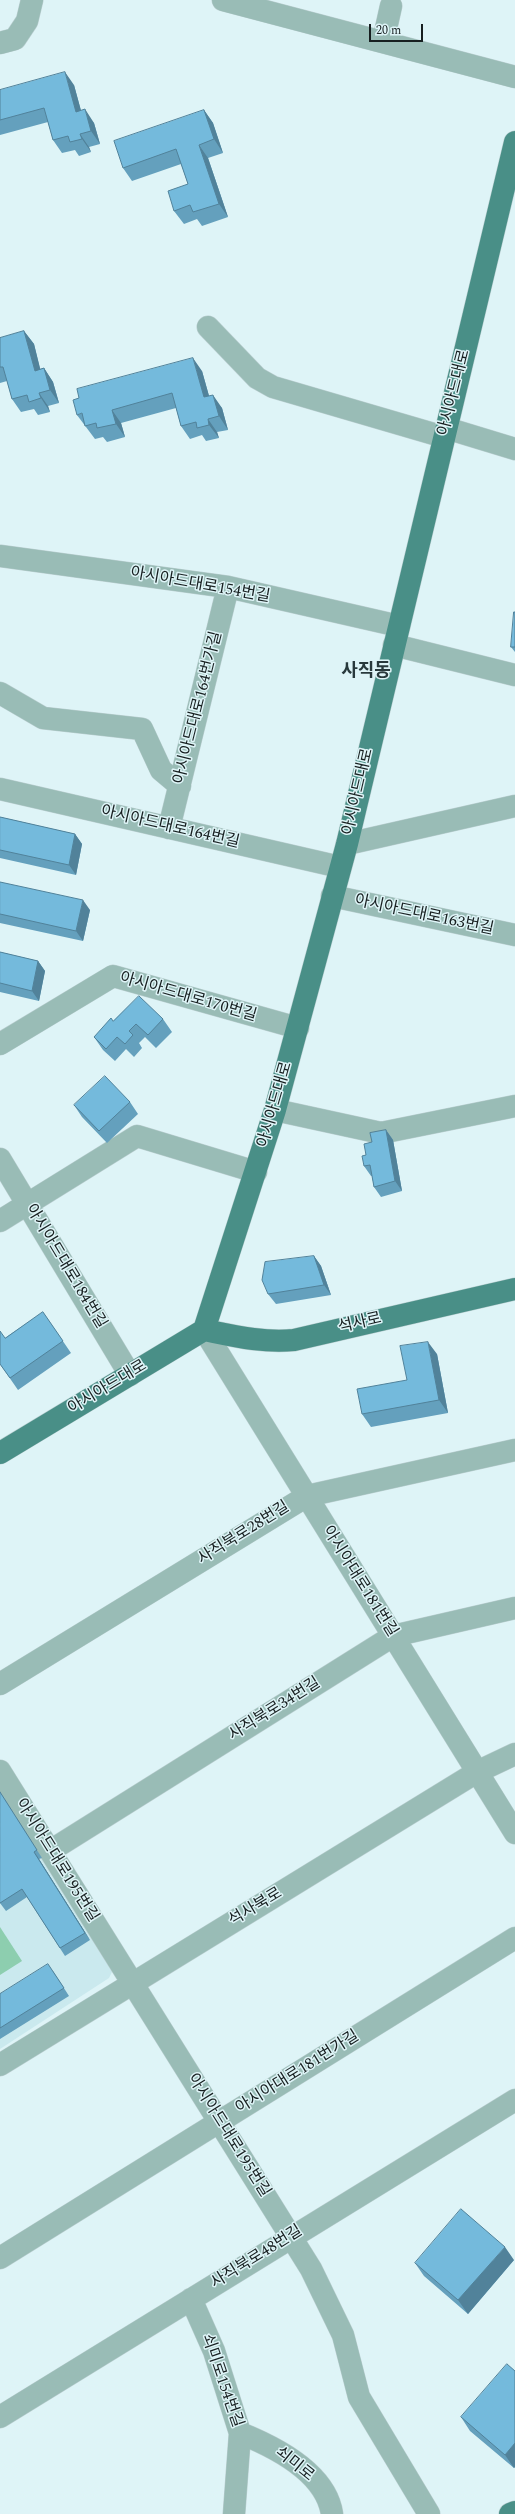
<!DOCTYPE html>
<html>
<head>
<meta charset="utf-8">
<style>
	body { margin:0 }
	#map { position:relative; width:515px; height:2514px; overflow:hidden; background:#def4f7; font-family:Spectral,serif }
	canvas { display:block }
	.scale { position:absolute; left:369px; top:24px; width:54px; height:18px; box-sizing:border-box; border:2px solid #171f20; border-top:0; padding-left:5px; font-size:12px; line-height:14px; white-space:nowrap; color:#171f20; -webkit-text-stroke:3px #def4f7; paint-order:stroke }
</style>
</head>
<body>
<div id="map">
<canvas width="515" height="2514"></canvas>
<div class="scale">20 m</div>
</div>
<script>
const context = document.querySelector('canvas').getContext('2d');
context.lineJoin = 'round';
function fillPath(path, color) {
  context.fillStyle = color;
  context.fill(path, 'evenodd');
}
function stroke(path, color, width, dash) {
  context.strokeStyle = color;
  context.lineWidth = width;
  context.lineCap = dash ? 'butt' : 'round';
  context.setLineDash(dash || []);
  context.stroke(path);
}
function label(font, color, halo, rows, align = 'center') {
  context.font = font + ' Spectral,"Noto Sans KR",serif';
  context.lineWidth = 3;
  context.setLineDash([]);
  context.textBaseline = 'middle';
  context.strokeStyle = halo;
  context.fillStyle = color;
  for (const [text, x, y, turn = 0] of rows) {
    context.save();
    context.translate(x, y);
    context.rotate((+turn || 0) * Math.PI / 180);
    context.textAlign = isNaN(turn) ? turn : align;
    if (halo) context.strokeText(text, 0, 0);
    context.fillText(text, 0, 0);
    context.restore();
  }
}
fillPath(new Path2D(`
	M0 1787 113 1970 109 1978 0 2049Z`), '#cae9ee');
fillPath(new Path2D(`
	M0 1927 22 1961 0 1975Z`), '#8dceaf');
const minor = new Path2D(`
	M223 0 515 77
	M383 42 391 6
	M0 43 15 39 27 21 32 0
	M208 327 257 378 273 387 444 437
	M446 428 515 449
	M0 556 228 587 399 626
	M394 645 515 675
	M0 693 43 718 142 729 161 770 180 786
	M0 789 340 867
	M169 828 228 587
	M347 844 515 806
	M332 896 515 935
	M0 1044 113 976 298 1028
	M275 1110 381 1133 515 1106
	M0 1159 130 1375
	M0 1221 137 1136 256 1172
	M204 1330 515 1833
	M0 1684 307 1496 515 1450
	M0 1771 311 2269 343 2335 359 2397 429 2514
	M50 1851 393 1636 515 1608
	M0 2065 477 1772 515 1754
	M0 2258 515 1938
	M191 2299 214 2351 240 2433 234 2514
	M0 2417 515 2100
	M240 2433C275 2447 326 2473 332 2514`);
const major = new Path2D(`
	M204 1330C234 1336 263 1343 294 1340L515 1289
	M0 1453 204 1330 275 1110 347 844 515 142
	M510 2514 515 2512`);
stroke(minor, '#baced0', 23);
stroke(major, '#baced0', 23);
stroke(minor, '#99bcb6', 22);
stroke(major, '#498f87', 22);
fillPath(new Path2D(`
	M74 85 81 111 94 123 100 144 89 147 91 152 79 156 75 150 62 153 53 140 48 122 0 135V90Z
	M204 110 213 123 223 153 208 158 228 217 202 226 197 219 184 224 174 211 188 184 181 164 132 181 123 168Z
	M24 331 34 344 40 369 44 368 53 382 59 403 48 406 50 412 38 415 34 409 21 412 12 399 7 381 0 383V338Z
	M202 371 209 396 222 408 228 430 217 432 219 438 206 441 202 435 190 439 181 426 176 408 121 423 125 437 107 442 103 437 95 439 77 415Z
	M515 612V652L511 647Z
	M0 817 75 834 82 844 76 875 0 858Z
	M0 882 90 910 83 941 0 923Z
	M0 952 38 961 45 971 39 1001 0 992Z
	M163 1019 172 1032 156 1048 145 1037 139 1043 142 1048 134 1057 126 1049 115 1061 103 1050 94 1037 113 1021Z
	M130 1102 138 1114 107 1143 82 1117 74 1105Z
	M386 1130 393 1140 402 1191 381 1197 374 1187 372 1176H371L364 1166 366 1155 372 1142Z
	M314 1256 321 1266 331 1295 276 1304 268 1294Z
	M43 1312 71 1353 18 1390 0 1364 5 1338Z
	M437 1354 448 1413 371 1427 362 1414 407 1380Z
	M0 1792 42 1858 39 1859 90 1940 65 1956 27 1897 6 1911 0 1903Z
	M53 1971 69 1996 0 2039V1994Z
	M514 2260 468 2314 424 2276 415 2263Z
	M515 2371V2467L514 2468 470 2431 461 2417Z`), '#64a0bd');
fillPath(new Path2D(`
	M65 72 74 85 85 125 76 112Z
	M85 109 94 123 100 144 91 131Z
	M204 110 213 123 223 153 214 139Z
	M80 134 89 147 91 152 82 139Z
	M199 145 208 158 228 217 219 204Z
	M24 331 34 344 44 384 35 371Z
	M193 358 202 371 213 410 204 397Z
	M44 368 53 382 59 403 50 390Z
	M39 393 48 406 50 412 41 398Z
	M213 395 222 408 228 430 219 416Z
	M112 410 121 423 125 437 116 424Z
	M208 419 217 432 219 438 209 425Z
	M75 834 82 844 76 875 69 865Z
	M83 900 90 910 83 941 76 931Z
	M38 961 45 971 39 1001 32 991Z
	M386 1130 393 1140 402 1191 395 1181Z
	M314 1256 321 1266 331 1295 324 1285Z
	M428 1342 437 1354 448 1413 439 1400Z
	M34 1852 39 1859 90 1940 85 1933Z
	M505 2247 514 2260 468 2314 458 2300Z
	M515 2443V2467L514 2468 505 2455Z`), '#51829a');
const building = new Path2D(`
	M65 72 76 112 85 109 91 131 80 134 82 139 70 142 68 136 53 140 44 108 0 120V90Z
	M204 110 214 139 199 145 219 204 193 212 190 205 174 211 168 191 188 184 176 149 123 168 114 141Z
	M24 331 35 371 44 368 50 390 39 393 41 398 29 402 27 395 12 399 3 367H0V338Z
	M193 358 204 397 213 395 219 416 208 419 209 425 197 428 196 422 181 426 172 393 112 410 116 424 97 428 96 423 85 426 82 413 77 415 73 400 79 398 77 389Z
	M514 612H515V647H511Z
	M0 817 75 834 69 865 0 850Z
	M0 882 83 900 76 931 0 914Z
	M0 952 38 961 32 991 0 983Z
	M139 996 163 1019 148 1035 136 1024 129 1031 133 1035 125 1044 117 1037 106 1049 94 1037 111 1018 113 1021Z
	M105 1076 130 1102 99 1131 74 1105Z
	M386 1130 395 1181 374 1187 370 1165 364 1166 362 1156 366 1155 364 1144 372 1142 370 1133Z
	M314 1256 324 1285 268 1294 262 1280 265 1262Z
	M43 1312 63 1341 10 1378 0 1364V1331L5 1338Z
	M428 1342 439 1400 362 1414 357 1389 407 1380 400 1346Z
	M0 1792 37 1850 34 1852 85 1933 60 1948 22 1889 0 1903Z
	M48 1964 64 1988 0 2028V1994Z
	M461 2209 505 2247 458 2300 415 2263Z
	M507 2364 515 2371V2443L505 2455 461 2417Z`);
fillPath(building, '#74badc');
stroke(building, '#51829a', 1);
label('16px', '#171f20', '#def4f7', [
	["아시아드대로",455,393,-76],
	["아시아드대로154번길",200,586,10],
	["아시아드대로164번가길",199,708,-76],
	["아시아드대로",359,792,-77],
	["아시아드대로164번길",170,828,13],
	["아시아드대로163번길",424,916,12],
	["아시아드대로170번길",188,998,16],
	["아시아드대로",276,1105,-74],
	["아시아드대로184번길",65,1267,59],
	["석사로",360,1324,-13],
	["아시아드대로",108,1388,-31],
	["사직북로28번길",244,1534,-32],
	["아시아대로181번길",359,1582,58],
	["사직북로34번길",275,1710,-32],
	["아시아드대로195번길",56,1861,58],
	["석사북로",256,1908,-31],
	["아시아대로181번가길",298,2073,-32],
	["아시아드대로195번길",228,2136,58],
	["사직북로48번길",257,2258,-32],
	["쇠미로154번길",221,2381,71],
	["쇠미로",294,2465,39]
]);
label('bold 18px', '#28393c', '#def4f7', [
	["사직동",366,672]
]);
</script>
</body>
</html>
